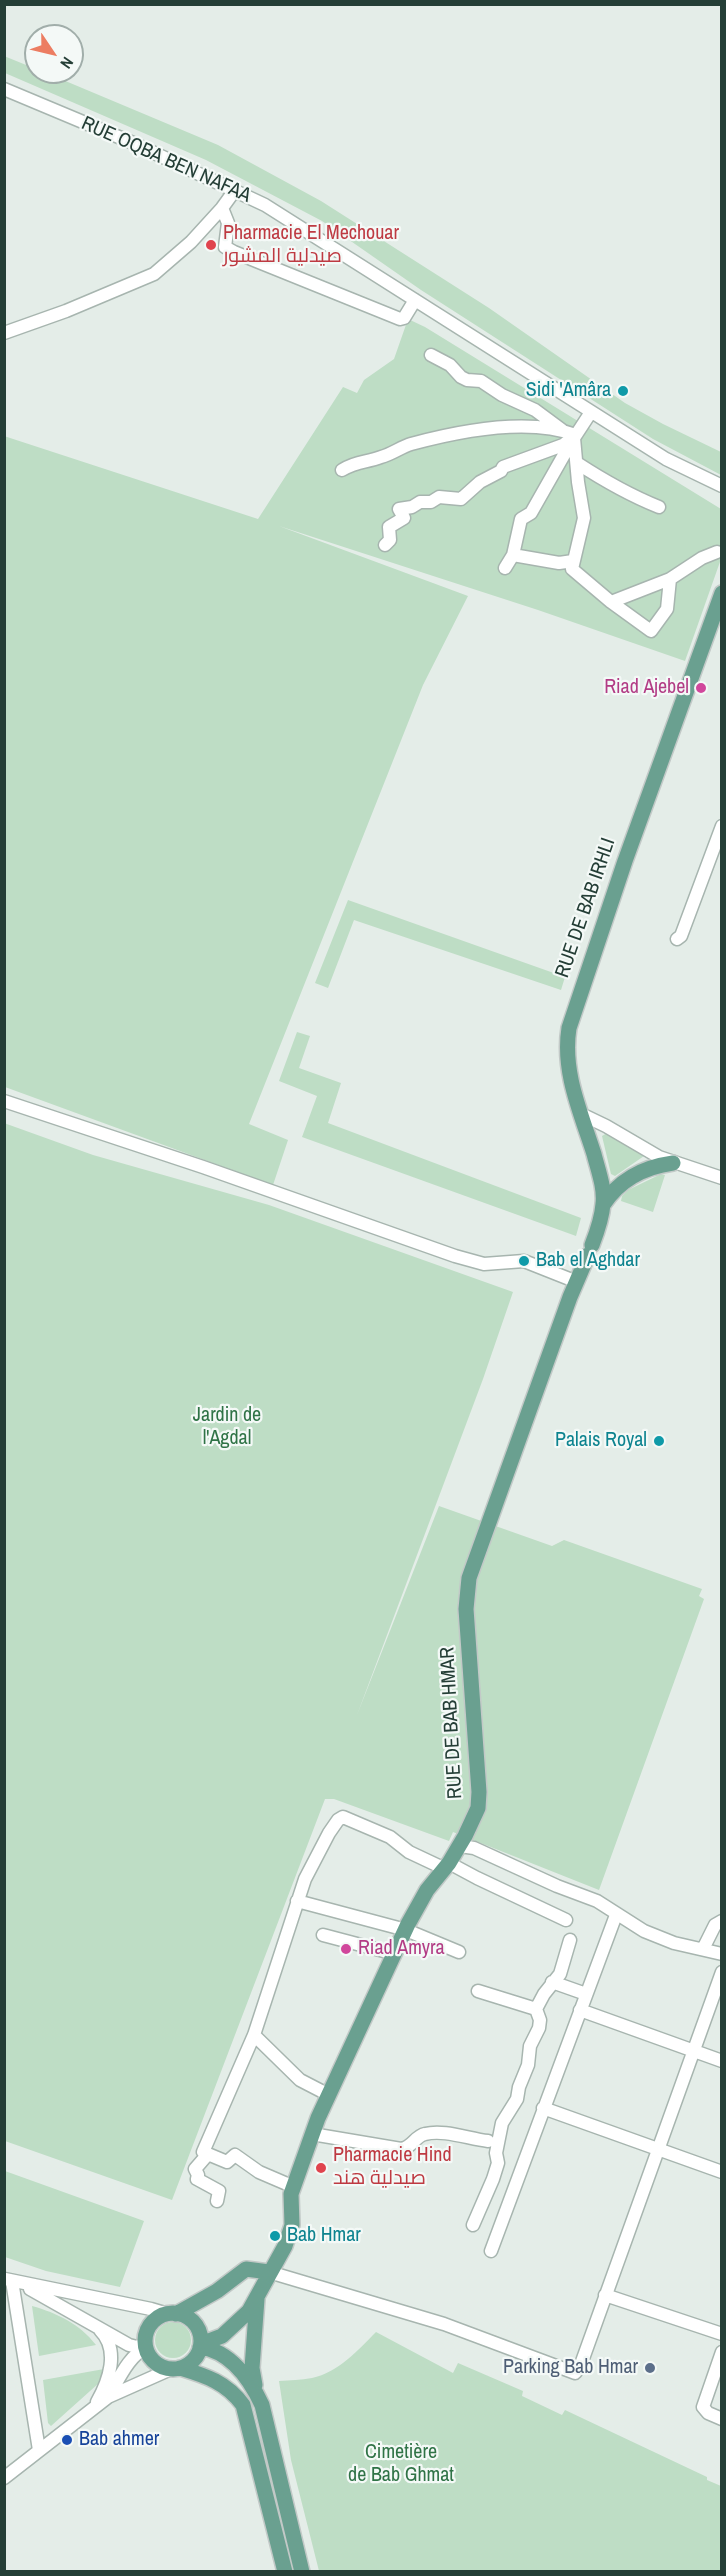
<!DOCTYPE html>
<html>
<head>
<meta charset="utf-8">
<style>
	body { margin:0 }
	#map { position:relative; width:726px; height:2576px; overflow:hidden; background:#e4ede8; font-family:"Archivo Narrow",sans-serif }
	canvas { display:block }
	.frame { position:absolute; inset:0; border:6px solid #243e36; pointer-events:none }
	.north { position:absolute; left:24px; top:24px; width:60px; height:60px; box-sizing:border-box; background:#f4f9f7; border:2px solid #a1aeaa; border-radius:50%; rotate:125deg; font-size:16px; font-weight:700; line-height:24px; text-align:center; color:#243e36 }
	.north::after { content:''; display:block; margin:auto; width:21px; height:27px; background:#ec7d62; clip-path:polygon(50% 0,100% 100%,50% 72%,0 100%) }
</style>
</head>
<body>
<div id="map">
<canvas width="726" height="2576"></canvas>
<div class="frame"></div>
<div class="north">N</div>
</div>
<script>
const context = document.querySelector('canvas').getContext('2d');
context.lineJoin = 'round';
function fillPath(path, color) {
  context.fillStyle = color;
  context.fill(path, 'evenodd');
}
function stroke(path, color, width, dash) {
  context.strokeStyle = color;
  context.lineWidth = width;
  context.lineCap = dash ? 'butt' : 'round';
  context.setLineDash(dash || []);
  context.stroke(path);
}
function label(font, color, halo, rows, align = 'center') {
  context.font = font + ' "Archivo Narrow",Cairo,sans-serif';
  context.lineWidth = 4.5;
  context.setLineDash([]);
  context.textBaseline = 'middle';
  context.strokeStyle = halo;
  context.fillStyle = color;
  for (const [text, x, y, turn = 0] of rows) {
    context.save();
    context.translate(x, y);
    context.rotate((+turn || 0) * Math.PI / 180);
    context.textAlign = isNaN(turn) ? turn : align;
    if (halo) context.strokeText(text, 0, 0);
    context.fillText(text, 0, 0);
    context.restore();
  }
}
fillPath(new Path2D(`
	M4 56 36 69V72H44L218 145 321 201 489 308 625 403 663 424 721 452V475L653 439 421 290 322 221 206 160 5 73Z
	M408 319 425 327 721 509V559L685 661 538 610 279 526 468 596 423 685 249 1124 288 1140 273 1185 5 1087 4 436 258 519 343 387 357 393 364 380 394 359Z
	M348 900 565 977 561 990 354 920 328 988 315 983Z
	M297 1032 310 1036 299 1068 341 1083 328 1123 581 1218 576 1236 302 1137 317 1096 279 1081Z
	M4 1123 93 1155 269 1205 513 1292 483 1379 357 1715 439 1506 552 1546 564 1540 702 1589 699 1596 704 1599 599 1890 453 1832 449 1841 334 1799H325L172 2200 5 2141Z
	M607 1133 644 1156 615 1176 611 1174 602 1136Z
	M661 1174 665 1175 653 1212 621 1201 622 1196 628 1190Z
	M5 2171 144 2221 120 2287 46 2271 5 2257Z
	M32 2306C57 2313 80 2324 96 2345L39 2356Z
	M155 2340a18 18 0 1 1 36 0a18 18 0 1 1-36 0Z
	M376 2332 453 2373 458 2363 523 2391 522 2396 562 2415 565 2410 707 2477V2480L721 2486V2571H319L291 2460 279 2381C290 2380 301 2380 312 2378 338 2373 359 2349 376 2332Z
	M104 2369 99 2383 51 2426 48 2423 43 2380Z`), '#beddc5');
const minor = new Path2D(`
	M4 89 133 143 265 205 666 459 722 486
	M222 208 228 223 225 247 234 252 400 319 404 318 415 300
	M4 333 66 311 154 274 191 242 222 208 235 190
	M431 355 450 365 461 377 467 380 481 381 502 395 535 410 562 430
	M591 412 574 438 578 482 584 518 572 569 611 602 651 631 667 609 670 579
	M577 463C603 480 629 495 659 507
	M342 470C358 460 366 463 381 457 392 454 401 447 411 444 459 431 528 417 576 435L563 445 503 467 501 471 480 482 461 499 439 497 431 502H420L412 507 399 509 404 518 389 527 390 540 385 545
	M513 555 559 563 573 561
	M505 568 513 555 521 519 531 513 573 439
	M611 602 670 579 702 558 717 552
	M677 939 681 936 722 826
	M4 1101 203 1167 455 1256 484 1264 524 1261 577 1282
	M581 1114 606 1126 659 1157 722 1178
	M460 1846 474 1848 557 1886 597 1901 644 1931 674 1943 722 1954
	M449 1863 477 1878 566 1920
	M297 1901 406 1930 459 1952
	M323 1935 395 1954
	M703 1949 715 1925 722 1921
	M552 1982 586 1994
	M478 1991 536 2009
	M580 2010 722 2061
	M254 2035 300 2080 329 2095
	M543 2108 722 2172
	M312 2134 401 2149C412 2148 415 2136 425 2134 444 2129 469 2139 488 2141
	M208 2154 195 2169 198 2175 197 2179 219 2191 217 2201
	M294 2187 259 2172 235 2155 227 2162 203 2152 254 2035 305 1879 329 1833 338 1820 343 1817 390 1837 409 1852 443 1868
	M473 2225 493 2179 498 2163 496 2153 502 2123 517 2099 519 2087 528 2065 530 2046 539 2028 540 2020 536 2009 544 1994 560 1974 570 1940
	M491 2251 616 1915
	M269 2272 444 2324 575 2373 580 2367 722 1972
	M5 2279 151 2309 168 2314
	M12 2281 39 2450
	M30 2289 129 2345 137 2347 146 2344
	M605 2295 722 2334
	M722 2352 703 2407 708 2413 722 2419
	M108 2397C118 2381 129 2355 146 2348
	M97 2402C109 2381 120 2350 100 2330
	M4 2478 108 2397 171 2369`);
const major = new Path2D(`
	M603 1205C619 1180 644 1167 673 1163
	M592 1245C597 1232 602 1218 603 1204 605 1188 598 1170 594 1154 581 1113 562 1072 569 1028L625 861 722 593
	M145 2341a28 28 0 1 1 56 0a28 28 0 1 1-56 0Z
	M176 2314 217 2291 246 2269 269 2272
	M201 2344 222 2336 249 2311 285 2246 292 2225 291 2194 318 2118 408 1924 427 1890 449 1863 465 1836 478 1808 479 1792 466 1609 469 1578 570 1297 588 1255
	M200 2347C230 2351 250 2379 262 2405L302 2572
	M180 2368C206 2376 226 2382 243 2405L285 2572
	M255 2385 252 2368 257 2299`);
stroke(minor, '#a7b5af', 15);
stroke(major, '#c2c9c7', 18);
stroke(minor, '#fff', 12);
stroke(major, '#6aa090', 15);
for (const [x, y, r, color] of [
	[211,245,6,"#e0444e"],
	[623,391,6,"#0f9aa8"],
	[701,688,6,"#d1479c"],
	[524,1261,6,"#0f9aa8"],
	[659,1441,6,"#0f9aa8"],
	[346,1949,6,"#d1479c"],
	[321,2168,6,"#e0444e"],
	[275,2236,6,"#0f9aa8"],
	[650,2368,6,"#5c6f8a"],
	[67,2440,6,"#1a4fb4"]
]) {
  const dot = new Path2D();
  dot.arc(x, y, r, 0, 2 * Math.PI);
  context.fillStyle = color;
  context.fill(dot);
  stroke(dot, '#f4f9f7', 2);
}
label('20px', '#243e36', '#f4f9f7', [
	["RUE OQBA BEN NAFAA",166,160,24],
	["RUE DE BAB IRHLI",586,908,-71],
	["RUE DE BAB HMAR",452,1723,-93]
]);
label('20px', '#be3a42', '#f4f9f7', [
	["Pharmacie El Mechouar",223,234],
	["صيدلية المشور",223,257],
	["Pharmacie Hind",333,2156],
	["صيدلية هند",333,2179]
], 'left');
label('20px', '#0d838f', '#f4f9f7', [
	["Sidi 'Amâra",611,391],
	["Bab el Aghdar",536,1261,"left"],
	["Palais Royal",647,1441],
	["Bab Hmar",287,2236,"left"]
], 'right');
label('20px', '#b23c85', '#f4f9f7', [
	["Riad Ajebel",689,688],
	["Riad Amyra",358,1949,"left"]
], 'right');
label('20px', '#2f7346', '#f4f9f7', [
	["Jardin de",227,1416],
	["l'Agdal",227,1439],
	["Cimetière",401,2453],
	["de Bab Ghmat",401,2476]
]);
label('20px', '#4e5e75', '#f4f9f7', [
	["Parking Bab Hmar",638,2368]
], 'right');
label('20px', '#164399', '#f4f9f7', [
	["Bab ahmer",79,2440]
], 'left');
</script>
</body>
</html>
